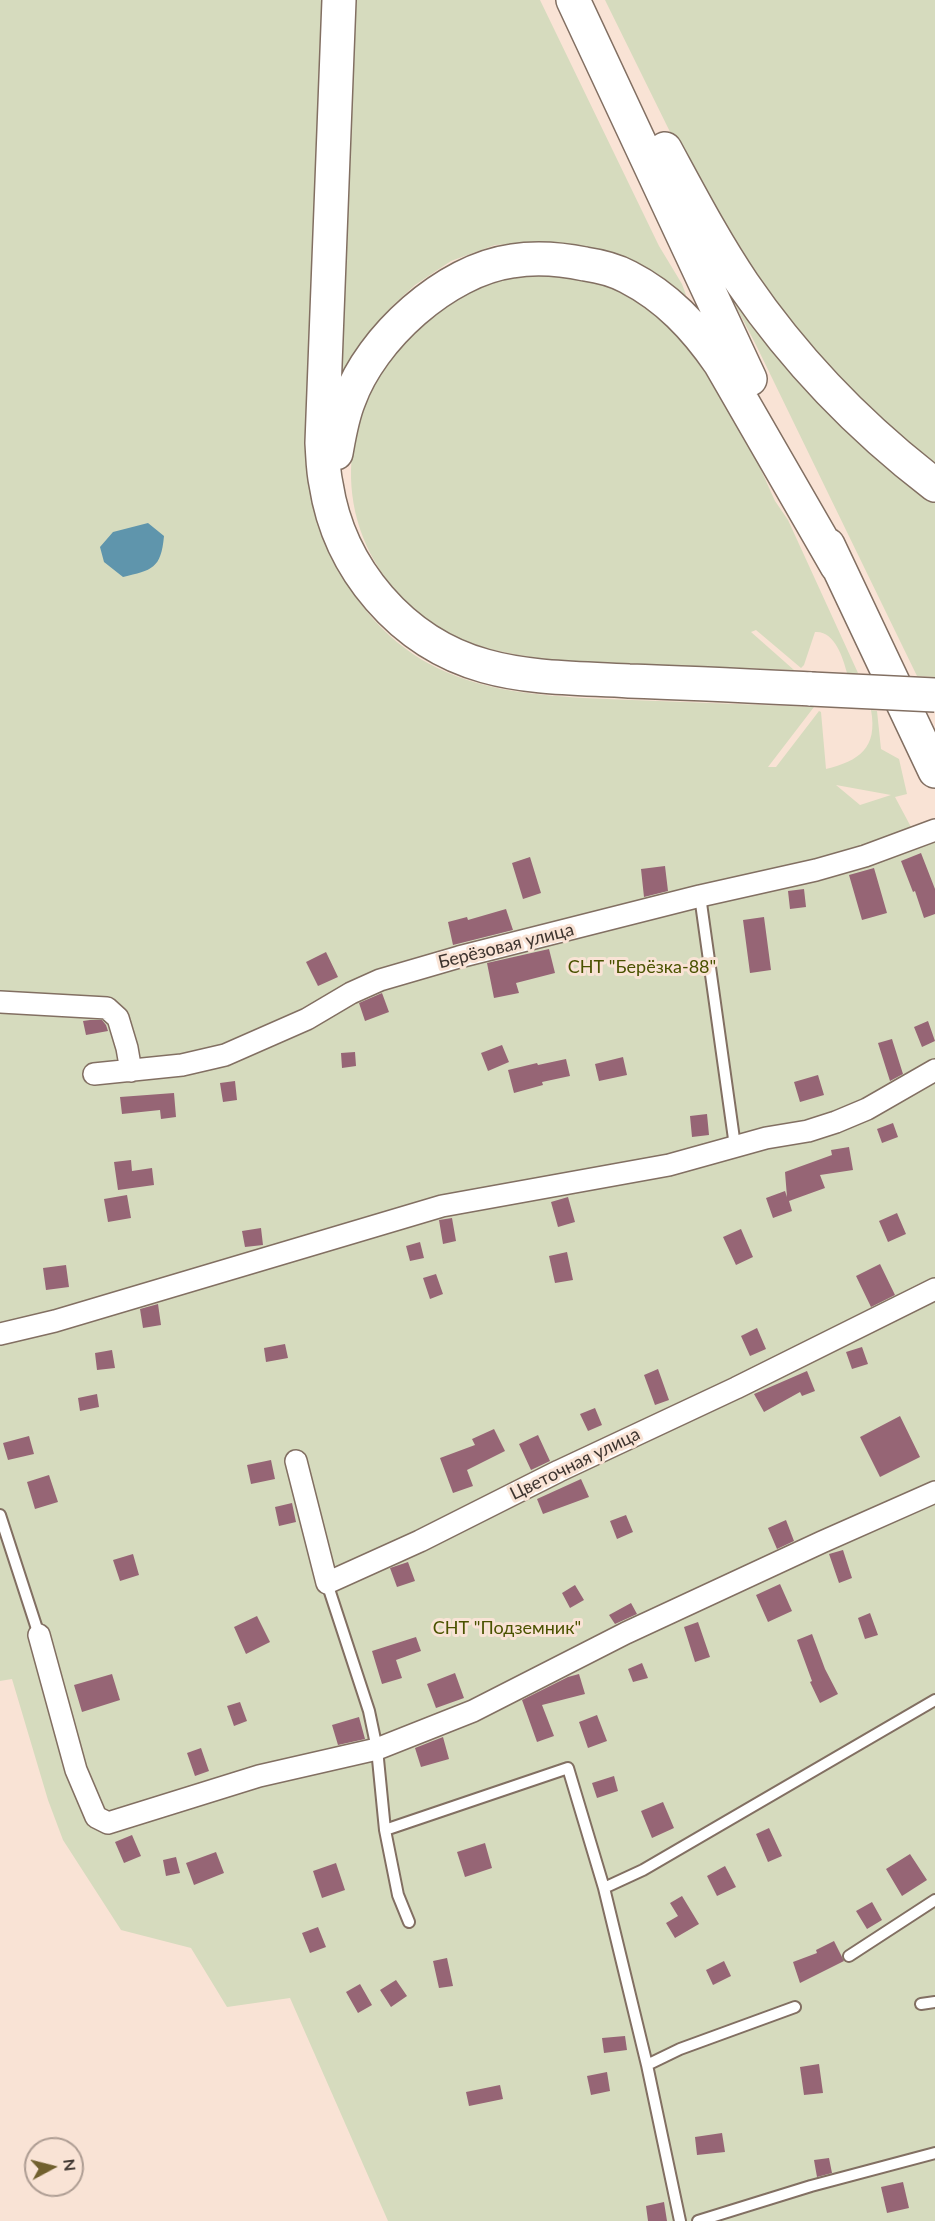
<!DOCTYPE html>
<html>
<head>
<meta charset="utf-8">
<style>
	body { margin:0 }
	#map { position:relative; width:935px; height:2221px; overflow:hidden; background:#f9e3d5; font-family:Lato,sans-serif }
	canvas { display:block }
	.north { position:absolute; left:24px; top:2137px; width:60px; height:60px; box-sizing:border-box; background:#f9e3d5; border:2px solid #ae9d93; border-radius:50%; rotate:83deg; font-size:16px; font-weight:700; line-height:24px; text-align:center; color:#3d342f }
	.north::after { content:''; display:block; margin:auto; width:21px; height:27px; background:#71602e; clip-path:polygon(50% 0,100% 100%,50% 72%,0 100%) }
</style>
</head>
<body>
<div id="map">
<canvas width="935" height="2221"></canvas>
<div class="north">N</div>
</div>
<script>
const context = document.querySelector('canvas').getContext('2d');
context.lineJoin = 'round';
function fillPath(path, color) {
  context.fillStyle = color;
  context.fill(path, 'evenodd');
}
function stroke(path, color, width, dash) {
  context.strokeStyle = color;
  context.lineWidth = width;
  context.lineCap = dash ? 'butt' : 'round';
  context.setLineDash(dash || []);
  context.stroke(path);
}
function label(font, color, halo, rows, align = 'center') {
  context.font = font + ' Lato,sans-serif';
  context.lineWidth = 6;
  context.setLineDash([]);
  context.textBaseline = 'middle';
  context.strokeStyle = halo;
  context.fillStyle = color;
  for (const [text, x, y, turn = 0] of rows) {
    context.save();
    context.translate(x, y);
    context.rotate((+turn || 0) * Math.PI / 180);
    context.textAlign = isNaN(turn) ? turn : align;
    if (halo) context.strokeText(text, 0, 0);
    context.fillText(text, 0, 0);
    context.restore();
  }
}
fillPath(new Path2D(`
	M0 0H328L332 557C400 690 498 695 632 700 693 702 753 705 814 707L768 767H776L819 711 821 712 826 769C859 761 878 748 871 710L877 711 881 749 899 759 907 794 895 797 911 827 928 821 935 836V2221H388L290 1998 227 2007 191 1948 121 1930 63 1840 48 1800 12 1679 0 1681ZM836 785 891 795 860 805Z
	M354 0H540L659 246 682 284 686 295 683 296 590 248 556 242 495 245 451 261 415 285 390 308 366 337 344 382 337 375 345 278 343 275Z
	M605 0H935V468L919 455 839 378 765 290 674 140Z
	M518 273 571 274 629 290 672 327 701 366 753 452 775 501 788 520 858 673H847C843 657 834 630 815 632L804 665 801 668 756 630 751 632 794 670C743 668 691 666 640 664 575 661 504 662 445 632 424 621 405 603 391 585 326 504 345 397 415 327 424 317 455 296 467 290 483 283 502 279 518 273Z
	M729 289 900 473 935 502V677L917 676 756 345 729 293Z`), '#d6dbbe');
fillPath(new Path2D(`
	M148 523 164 536C161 569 152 570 123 577L104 562 100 547 113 532Z`), '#5f95ac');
fillPath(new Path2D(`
	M921 853 935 889V914L924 918 915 891 913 892 901 861Z
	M530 857 541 893 523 899 512 863Z
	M665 866 668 891 644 897 641 869Z
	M874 868 887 913 862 920 849 875Z
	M804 889 806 907 790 909 788 891Z
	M506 909 513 930 453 945 448 922 467 917 468 920Z
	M764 917 771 970 750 973 743 920Z
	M549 949 555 973 516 983 519 993 494 998 487 963Z
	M326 952 338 977 318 986 306 962Z
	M382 993 389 1012 365 1021 359 1003Z
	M90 1020H102L106 1025 108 1031 86 1035 83 1021Z
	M928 1021 935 1041 922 1047 914 1027Z
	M892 1039 903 1074 890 1081 878 1043Z
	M502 1045 509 1062 488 1071 481 1053Z
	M355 1052 356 1066 342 1068 341 1053Z
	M623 1057 627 1075 599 1081 595 1064Z
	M566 1059 570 1076 542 1082 543 1085 514 1093 508 1070 537 1063 538 1065Z
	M818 1075 824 1095 800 1102 794 1082Z
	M235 1081 237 1100 223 1102 220 1083Z
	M174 1093 176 1117 161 1119 160 1110 122 1114 120 1097Z
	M707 1114 709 1135 692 1137 690 1116Z
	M893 1123 898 1137 882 1143 877 1129Z
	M849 1147 853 1170 820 1175 825 1188 789 1201 792 1211 773 1218 766 1198 785 1191 787 1197 785 1172 832 1155 831 1150Z
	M131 1160 132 1171 152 1168 154 1185 118 1190 114 1162Z
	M127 1195 131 1218 108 1222 104 1199Z
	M568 1197 575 1222 558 1227 551 1202Z
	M897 1213 906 1234 888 1242 879 1221Z
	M452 1218 456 1241 443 1244 439 1220Z
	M261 1228 263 1245 245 1247 242 1231Z
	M741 1229 753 1257 736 1265 723 1237Z
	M420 1242 424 1258 410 1261 406 1246Z
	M567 1252 573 1280 555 1283 549 1256Z
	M880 1264 895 1295 871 1307 856 1276Z
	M66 1265 69 1287 46 1290 43 1268Z
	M436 1274 443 1294 430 1299 423 1278Z
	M158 1304 161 1325 143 1328 140 1309Z
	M757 1328 766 1349 750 1356 741 1336Z
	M285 1344 288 1358 266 1362 264 1348Z
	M862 1347 868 1364 852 1369 846 1352Z
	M112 1350 115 1368 97 1370 95 1353Z
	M658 1369 669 1400 655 1405 644 1375Z
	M807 1371 815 1391 802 1396 800 1392 764 1412 754 1394Z
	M97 1394 99 1407 80 1411 78 1398Z
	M595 1408 602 1425 588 1431 580 1414Z
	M900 1416 920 1457 880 1477 860 1437Z
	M494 1429 505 1451 467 1470 473 1486 453 1493 440 1458 475 1445 472 1439Z
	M538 1435 550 1461 531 1470 519 1444Z
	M29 1436 34 1454 8 1460 3 1443Z
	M271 1460 275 1479 251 1484 247 1465Z
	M49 1475 58 1502 35 1509 27 1482Z
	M581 1479 589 1497 543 1514 537 1499Z
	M292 1503 296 1522 279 1526 275 1507Z
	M626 1515 633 1532 617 1539 610 1521Z
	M786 1520 794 1541 777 1549 768 1528Z
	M843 1550 852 1578 839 1583 829 1554Z
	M133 1554 139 1575 120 1581 113 1560Z
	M408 1562 415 1581 397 1587 390 1568Z
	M780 1584 792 1611 768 1622 756 1595Z
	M575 1585 584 1600 570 1608 562 1593Z
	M631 1603 637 1614 615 1624 609 1615Z
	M870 1613 878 1635 865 1639 858 1618Z
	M257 1616 270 1642 246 1654 234 1627Z
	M698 1622 710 1657 695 1662 684 1627Z
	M812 1634 825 1669 838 1694 820 1703 810 1682 812 1681 797 1640Z
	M416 1637 421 1651 396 1660 402 1678 382 1684 372 1651Z
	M642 1663 648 1678 633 1682 628 1669Z
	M455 1673 464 1698 436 1708 427 1684Z
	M112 1674 120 1700 82 1712 74 1685Z
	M579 1674 585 1694 542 1705 554 1736 537 1742 522 1700 568 1677Z
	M240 1702 247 1721 234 1726 227 1706Z
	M597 1715 607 1741 588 1748 579 1722Z
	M359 1717 365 1739 338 1745 332 1725Z
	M443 1737 449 1759 421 1767 415 1748Z
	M201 1748 209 1771 195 1776 187 1753Z
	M614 1776 618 1791 597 1798 592 1783Z
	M663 1802 674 1828 652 1838 641 1811Z
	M769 1828 782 1856 768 1862 756 1834Z
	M132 1835 141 1856 124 1863 115 1842Z
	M485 1843 492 1868 465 1877 457 1852Z
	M216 1852 224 1873 194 1885 186 1863Z
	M910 1854 927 1880 902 1896 886 1869Z
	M176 1857 180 1873 166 1876 163 1860Z
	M336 1863 345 1890 322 1898 313 1871Z
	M725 1866 736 1887 717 1896 707 1876Z
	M682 1896 699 1924 675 1938 666 1923 678 1916 670 1903Z
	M872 1902 882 1920 867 1929 856 1911Z
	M318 1927 326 1947 310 1953 302 1933Z
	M834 1941 844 1961 800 1983 793 1962 817 1953 816 1950Z
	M447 1958 453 1986 439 1988 433 1961Z
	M724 1961 731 1976 713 1985 706 1970Z
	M396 1980 407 1996 391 2007 380 1990Z
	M360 1984 372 2005 358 2013 346 1992Z
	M625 2036 627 2050 604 2053 602 2038Z
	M819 2064 823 2093 804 2095 800 2067Z
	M607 2072 610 2091 591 2095 587 2076Z
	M500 2085 503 2099 469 2106 466 2092Z
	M722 2133 725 2152 697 2155 695 2137Z
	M829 2158 832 2173 817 2177 814 2160Z
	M903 2182 909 2208 887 2213 881 2187Z
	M664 2202 667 2221H648L646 2206Z`), '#966575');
const lane = new Path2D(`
	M700 896 735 1146
	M0 1515 39 1635
	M327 1583 369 1711 377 1749 385 1830 398 1895 409 1922
	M385 1830 568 1768 604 1888 647 2065 680 2221
	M604 1888 643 1870 935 1700
	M849 1956 935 1900
	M921 2004 935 2002
	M647 2065 680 2049 795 2007
	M698 2221 811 2186 935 2153`);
const street = new Path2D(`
	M0 1002 107 1008 118 1018 127 1048 131 1071
	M94 1074 182 1065 225 1055 307 1019 351 993 380 980 459 957 700 896 816 870 865 856 935 830
	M0 1334 55 1321 442 1206 669 1165 766 1138 808 1131 836 1122 867 1109 935 1070
	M296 1461 327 1583 420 1541 559 1471 736 1388 935 1289
	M39 1635 76 1770 96 1817 108 1823 259 1776 377 1749 473 1711 626 1633 822 1542 935 1492`);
const primary = new Path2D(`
	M339 0 322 443C323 457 323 471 326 484 339 569 402 643 485 666 531 679 581 678 629 681 690 683 750 686 811 689
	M573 0 750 379
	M665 149C690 195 714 241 743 284 795 360 862 429 935 485
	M336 453C339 436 342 417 349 400 371 338 446 270 512 261 536 257 561 259 585 264 599 266 615 270 628 277 667 297 695 327 720 363L837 566
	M828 545 935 771`);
stroke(lane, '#826f62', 14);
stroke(street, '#826f62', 24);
stroke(primary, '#826f62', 36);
stroke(lane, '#fff', 10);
stroke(street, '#fff', 21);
stroke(primary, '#fff', 33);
const primaryBridge = new Path2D(`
	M811 689 935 695`);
stroke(primaryBridge, '#826f62', 36, []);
stroke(primaryBridge, '#fff', 33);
label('18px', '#3d342f', '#f9e3d5', [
	["Берёзовая улица",506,946,-14],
	["Цветочная улица",575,1464,-26]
]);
label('18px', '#4a5200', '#f9e3d5', [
	["СНТ \"Берёзка-88\"",642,967],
	["СНТ \"Подземник\"",507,1628]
]);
</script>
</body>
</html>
